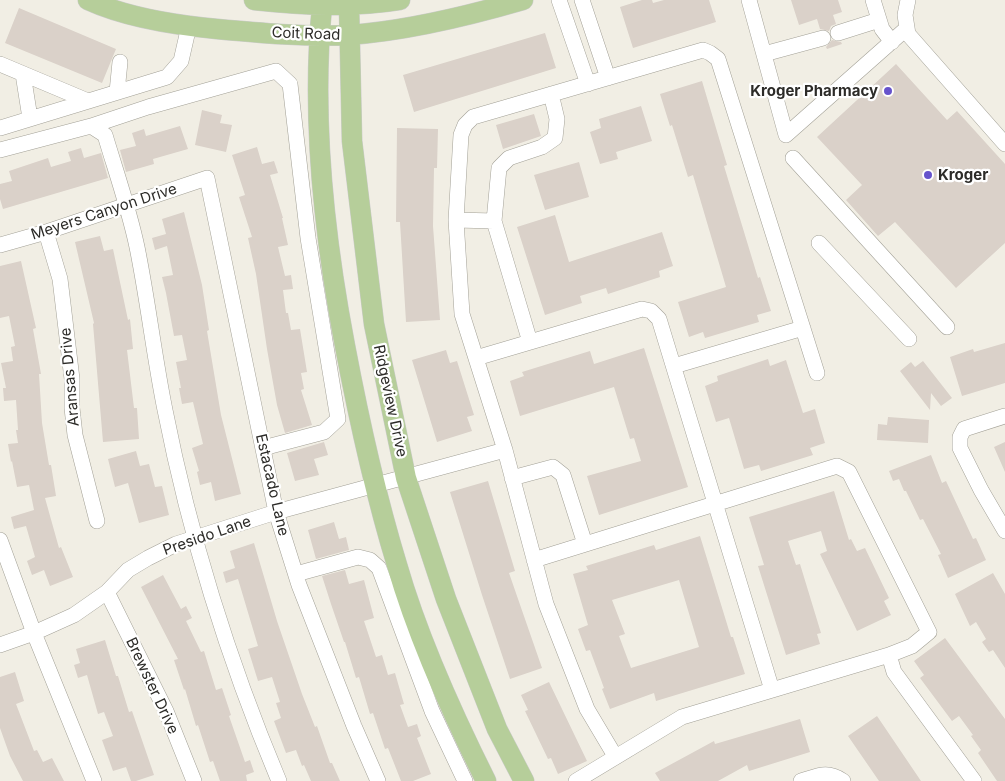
<!DOCTYPE html>
<html>
<head>
<meta charset="utf-8">
<style>
	body { margin:0 }
	canvas { display:block; background:#f1eee4 }
</style>
</head>
<body>
<canvas width="1005" height="781"></canvas>
<script>
const context = document.querySelector('canvas').getContext('2d');
context.lineJoin = 'round';
function fillPath(path, color) {
  context.fillStyle = color;
  context.fill(path, 'evenodd');
}
function stroke(path, color, width, dash) {
  context.strokeStyle = color;
  context.lineWidth = width;
  context.lineCap = dash ? 'butt' : 'round';
  context.setLineDash(dash || []);
  context.stroke(path);
}
function label(font, color, halo, rows, align = 'center') {
  context.font = font + ' Inter,sans-serif';
  context.lineWidth = 4.5;
  context.setLineDash([]);
  context.textBaseline = 'middle';
  context.strokeStyle = halo;
  context.fillStyle = color;
  for (const [text, x, y, turn = 0] of rows) {
    context.save();
    context.translate(x, y);
    context.rotate((+turn || 0) * Math.PI / 180);
    context.textAlign = isNaN(turn) ? turn : align;
    if (halo) context.strokeText(text, 0, 0);
    context.fillText(text, 0, 0);
    context.restore();
  }
}
fillPath(new Path2D(`
	M642 0H652L653 3 664 0H709L716 22 633 48 620 7Z
	M791 0H838L842 12 833 15 836 24 831 26 829 31 820 29 817 19 799 25Z
	M19 8 116 49 102 83 5 43Z
	M545 33 556 68 414 112 403 75Z
	M832 40 841 42 842 44 827 49 826 47Z
	M896 64 947 120 957 111 1005 164V243L956 288 895 222 878 236 846 200 862 185 817 137Z
	M702 81 727 165 724 166 758 278 760 277 771 311 757 315 759 322 705 338 703 332 689 337 678 302 726 287 693 175 688 177 672 125 670 126 660 94Z
	M641 106 652 141 616 152 618 159 600 164 590 132 601 128 599 119Z
	M202 110 222 115 220 123 232 125 226 152 195 145Z
	M534 114 541 136 503 149 496 125Z
	M180 126 188 149 153 159 154 164 126 172 120 150 136 146 132 133 144 129 146 136Z
	M397 128 438 129 437 168H434L433 226 440 320 406 322 400 222H396Z
	M257 147 262 164 274 161 278 173 270 175 283 218H282L288 245 278 247 285 276 291 275 293 289 283 290 286 313H288L291 330 300 329 307 372 301 373 304 389 301 390 312 425 285 433 277 405 267 349 256 274 248 238 252 237 239 197 245 195 232 155Z
	M81 148 84 158 101 153 108 178 3 209 0 199V184L12 181 9 171 48 158 51 167 71 161 68 152Z
	M579 162 589 197 545 210 534 175Z
	M184 212 202 285 209 330 207 331 221 415 241 494 215 501 211 482 200 485 197 472 199 471 192 448 203 444 193 402 182 404 179 388H181L176 362 187 360 182 335 174 336 166 293 162 277 173 275 167 246 155 250 152 238 166 234 162 219Z
	M555 215 569 262 662 232 673 266 659 271 660 277 608 294 606 288 580 296 582 303 545 315 517 227Z
	M100 236 104 251 113 249 128 320 130 319 133 349 127 350 134 408H137L139 439 103 442 93 324 94 323 75 242Z
	M21 261 36 328 33 329 41 374H39L42 423 49 465H51L56 496 45 498 59 548 61 547 73 577 50 586 44 570 32 575 27 561 35 557 26 526 14 529 11 517 34 510 29 485 17 487 12 461 11 462 8 444 18 443 16 430H18L16 400 4 401 3 388H6L1 363 13 361 11 347 15 346 9 316 0 318V266Z
	M1005 343V383L962 396 950 357 973 349 974 352Z
	M644 348 688 487 599 515 587 476 641 461 634 438 630 439 614 387 520 416 510 381 524 376 522 372 590 351 594 364Z
	M446 350 450 363 457 361 474 415 467 417 472 431 437 442 412 360Z
	M768 359 770 366 786 360 803 413 815 409 825 443 810 448 813 455 761 471 759 465 744 469 729 418 716 422 705 386 718 381 717 376Z
	M923 361 952 398 941 406 931 393 930 410 900 371 911 362 915 367Z
	M888 417 929 420 928 443 877 440 878 424 887 425Z
	M324 442 328 455 314 459 319 475 295 481 287 453Z
	M1005 442V472L994 447Z
	M136 451 140 466 149 464 155 487 162 486 169 515 139 523 128 483 115 487 108 459Z
	M931 455 942 483 946 481 973 539 976 538 986 560 948 578 938 555 941 554 923 519 920 520 906 491H904L899 479 893 481 889 471Z
	M488 481 515 571 509 573 542 668 510 679 482 595 450 492Z
	M834 491 849 540 851 539 857 551 865 548 889 598 884 601 891 615 857 631 820 554 827 551 821 531 788 541 796 565 800 564 821 633 817 634 820 644 786 655 758 566 764 565 749 517Z
	M334 522 339 539 346 537 349 550 316 559 308 530Z
	M700 536 731 637H733L745 674 656 701 654 693 610 709 602 689 604 688 590 650 586 651 578 629 588 625 573 574 588 570 586 566 654 545 656 550ZM679 580 699 647 631 668 619 636 625 634 612 600Z
	M254 543 277 621 302 694 315 727 317 726 330 763H332L340 781H311L304 765 302 766 296 750 286 753 274 721 281 718 276 703 280 702 272 677 258 681 248 649 258 646 238 579 226 583 223 572 235 568 230 551Z
	M345 570 349 584 364 580 374 618 364 621 376 657 382 655 388 675 395 673 404 704 400 705 408 727 417 724 421 736 417 738 431 774 413 781H401L388 748 385 749 373 713 370 714 359 677 356 678 345 642H344L331 604 322 576Z
	M993 573 1005 594V668L993 650 989 652 982 642 986 639 976 622 970 626 955 594Z
	M163 575 181 609 186 606 192 618 186 621 201 652 204 651 216 690 222 688 231 715 229 716 245 762 250 760 254 772 246 775 247 781H220L213 761 210 762 198 725 196 726 185 689 184 690 174 660 178 659 141 587Z
	M945 638 1005 719V781H997L978 753 981 750 971 736 973 735 959 716 952 721 920 678 924 675 914 661Z
	M105 640 116 676H118L129 712 132 711 154 775 136 781H131L126 767 113 771 102 740 113 736 104 712 98 714 87 675 78 678 74 665 80 663 76 649Z
	M15 672 24 701 16 704 34 751 37 750 43 762 52 758 64 781H23L10 756 0 728V677Z
	M549 682 587 761 558 774 551 758 548 759 525 711 528 710 521 695Z
	M877 716 921 781H879L848 736Z
	M800 719 810 752 749 771 747 765 718 781H660L655 773 714 741 715 744Z`), '#dad1c9');
const minor = new Path2D(`
	M559 0 588 84
	M582 0 608 78
	M749 0 786 135 907 28
	M873 0 882 29 892 42
	M908 0 905 15 908 34 1005 144
	M838 33 879 20
	M764 54 823 38
	M0 64 88 101
	M23 74 30 118
	M117 92 120 62
	M91 126 148 107 276 71 290 84 308 238 338 419 324 432 263 448
	M0 128 167 77 181 61 189 26
	M0 150 91 126 105 135C116 172 129 209 137 247 148 301 154 356 165 410 190 537 229 662 279 781
	M793 158 947 327
	M456 220 494 221
	M46 232 60 279 72 379V408L75 435 97 521
	M819 243 909 339
	M0 245 46 232 207 178 276 512 299 585 354 726 378 781
	M530 342 494 221 499 168 509 158 542 147 555 138 557 119 551 94
	M476 358 642 309 651 311 659 319 772 690
	M674 366 803 328
	M1005 416 964 429 960 437V448L981 490 1005 531
	M512 478 553 467 563 475 585 544
	M0 540 34 633 94 781
	M534 560 837 466 849 472 929 632 912 646 889 655 682 717 576 781
	M296 574 358 557 370 560 379 568 432 711 465 781
	M107 592 166 711 194 781
	M0 645 34 633 74 615 107 592 128 570 148 558 176 544 276 512 505 450
	M889 655 894 672 974 781
	M615 756 587 709 546 604 505 450 462 314 456 220 461 135 465 125 473 117 703 50 710 53 718 59 817 373
	M801 781C818 776 827 770 843 781`);
const major = new Path2D(`
	M88 0C127 18 174 25 217 29 260 33 305 37 349 35 406 31 468 16 523 0
	M254 0C302 5 352 8 400 0
	M349 5 352 141 374 324 406 478 446 599 497 729 524 781
	M322 6C311 118 324 236 345 346 359 420 375 493 397 565 418 638 452 713 486 781`);
stroke(minor, '#a3a197', 16);
stroke(major, '#cccccb', 21);
stroke(minor, '#fff', 15);
stroke(major, '#b6ce9a', 20);
for (const [x, y, r, color] of [
	[888,91,5,"#6653cc"],
	[928,175,5,"#6653cc"]
]) {
  const dot = new Path2D();
  dot.arc(x, y, r, 0, 2 * Math.PI);
  context.fillStyle = color;
  context.fill(dot);
  stroke(dot, '#fff', 2);
}
label('15px', '#2c2b28', '#fff', [
	["Coit Road",306,34,2],
	["Meyers Canyon Drive",104,212,-18],
	["Aransas Drive",70,377,-95],
	["Ridgeview Drive",390,401,78],
	["Estacado Lane",272,485,77],
	["Presido Lane",207,536,-19],
	["Brewster Drive",152,686,65]
]);
label('bold 15px', '#2c2b28', '#fff', [
	["Kroger Pharmacy",878,91],
	["Kroger",938,175,"left"]
], 'right');
</script>
</body>
</html>
